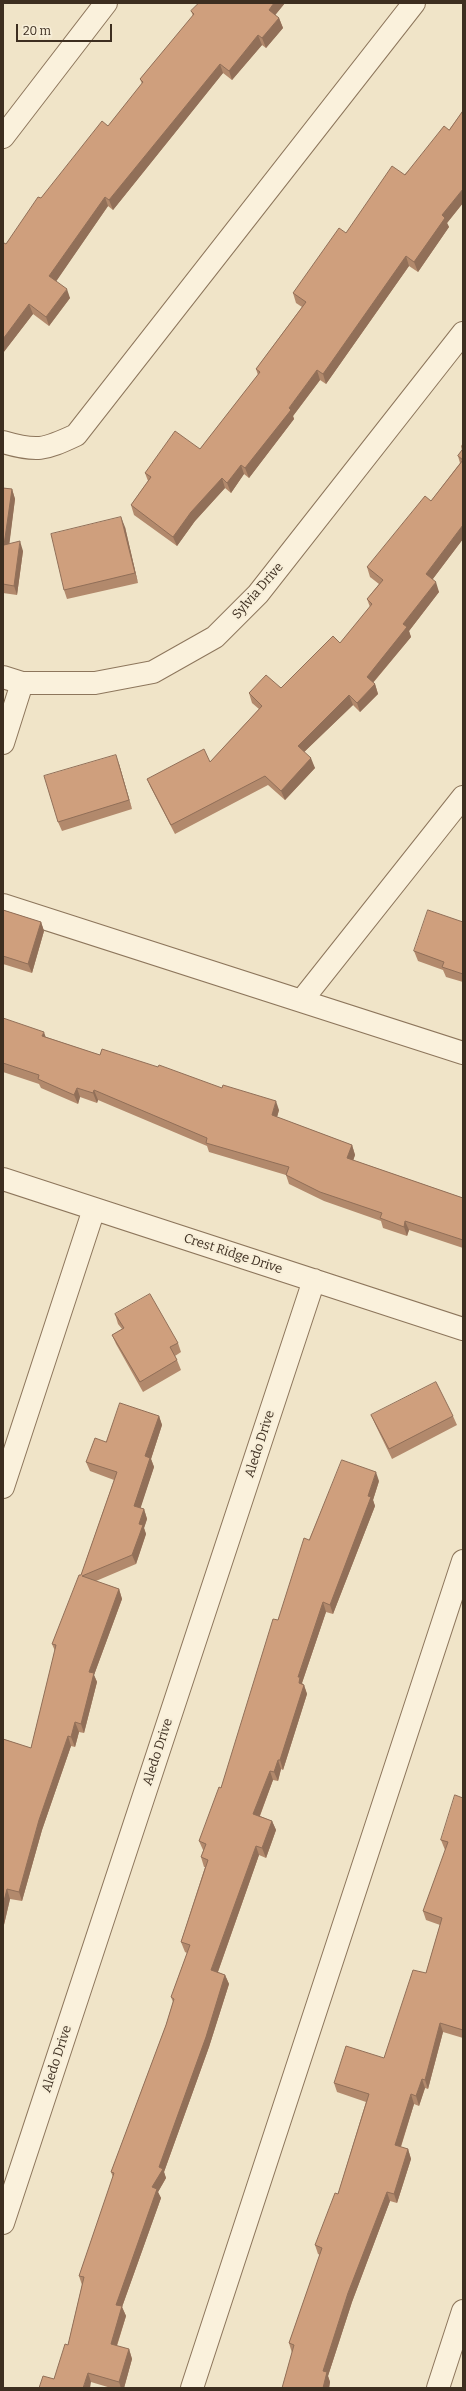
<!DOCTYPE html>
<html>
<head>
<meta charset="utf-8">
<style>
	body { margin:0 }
	#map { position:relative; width:466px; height:2391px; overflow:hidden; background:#f0e4c8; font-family:Bitter,serif }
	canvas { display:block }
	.frame { position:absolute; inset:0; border:4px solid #3d2e20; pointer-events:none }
	.scale { position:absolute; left:16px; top:24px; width:96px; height:18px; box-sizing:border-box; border:2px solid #3d2e20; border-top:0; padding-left:5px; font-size:12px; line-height:14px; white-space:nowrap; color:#3d2e20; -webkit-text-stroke:3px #f7eed8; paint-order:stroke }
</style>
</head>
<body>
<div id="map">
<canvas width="466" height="2391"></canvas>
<div class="frame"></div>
<div class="scale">20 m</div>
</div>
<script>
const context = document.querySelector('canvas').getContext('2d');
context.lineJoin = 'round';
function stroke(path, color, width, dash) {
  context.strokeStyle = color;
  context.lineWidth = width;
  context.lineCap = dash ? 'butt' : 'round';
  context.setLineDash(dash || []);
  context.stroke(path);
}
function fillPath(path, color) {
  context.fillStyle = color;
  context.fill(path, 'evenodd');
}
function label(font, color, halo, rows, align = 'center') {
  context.font = font + ' Bitter,serif';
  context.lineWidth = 4;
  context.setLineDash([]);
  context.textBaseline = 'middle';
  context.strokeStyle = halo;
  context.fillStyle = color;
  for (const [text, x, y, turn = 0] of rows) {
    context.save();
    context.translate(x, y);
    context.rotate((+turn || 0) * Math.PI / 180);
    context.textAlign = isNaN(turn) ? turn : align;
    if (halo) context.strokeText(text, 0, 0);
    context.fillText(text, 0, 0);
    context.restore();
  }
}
const minor = new Path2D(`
	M3 137 106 3
	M3 442C37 452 44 450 76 435L414 3
	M3 677 22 683H95L153 672 215 637 258 594 463 333
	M3 743 22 683
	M3 905 463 1053
	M302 1000 463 797
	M3 1179 463 1329
	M3 1487 94 1209
	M3 2223 314 1280
	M192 2388 463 1561
	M438 2388 463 2311`);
stroke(minor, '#8d765c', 24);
stroke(minor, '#faf1dc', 22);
fillPath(new Path2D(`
	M199 3H285L275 15 279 18 283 28 266 48 262 45 232 80 223 73 113 210 108 206 56 281 70 298 49 326 33 314 3 353V244H6L41 198 108 126 142 84 140 79 193 16 191 11Z
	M463 111V203L447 223 449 227 418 272 409 266 326 384 320 380 293 416 294 419 249 478 244 474 231 493 225 488 195 521 177 546 134 515 131 505 148 481 145 473 200 449 258 375 256 369 302 307 296 303 293 293 346 233 449 130Z
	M463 443V539L432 580 439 592 409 631 411 637 373 683 375 684 378 694 360 712 353 705 304 752 315 768 285 800 268 785 175 834 151 788 147 779 210 762 259 709 252 703 249 693 281 688 340 643 370 607 367 599 379 584 370 577 367 567 431 501 460 463 458 456 462 450 461 446Z
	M3 488 12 489 15 499 9 544 23 551 17 595 3 593Z
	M125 527 138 583 67 599 64 590Z
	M119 764 132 809 62 831 58 822Z
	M3 910 41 922 44 931 32 973 3 964Z
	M463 922V982L446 977 443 970 418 961 414 951Z
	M3 1018 46 1037 100 1055 279 1110 277 1117 352 1145 355 1155 353 1160 463 1198V1248L409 1230 407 1236 383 1228 381 1221 324 1201 289 1184 286 1175 209 1152 207 1146 98 1100 97 1103 80 1097 78 1104 41 1088 39 1084 3 1072Z
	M115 1314 178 1343 181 1352 175 1356 177 1360 181 1370 143 1392 116 1344 112 1335 122 1329 118 1324Z
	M371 1415 453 1416 457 1425 392 1459 375 1424Z
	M159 1416 162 1425 151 1459 154 1467 140 1508 144 1509 147 1519 144 1528 146 1534 136 1564 96 1581 119 1589 122 1599 94 1675 97 1682 84 1733 79 1732 75 1747 71 1746 42 1830 22 1901 10 1899 3 1929V1739L31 1748 55 1651 52 1644 81 1575 114 1480 90 1471 86 1462 106 1442Z
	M379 1481 373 1500 375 1506 333 1614 326 1612 302 1683 304 1685 307 1694 283 1770 281 1769 278 1781 273 1780 260 1816 272 1821 276 1830 266 1858 259 1855 218 1972 225 1975 229 1984 209 2047 164 2172 166 2178 158 2192 161 2198 122 2307 126 2316 117 2346 129 2349 132 2359 124 2388H111L91 2382 54 2379 68 2345 82 2285 79 2276 113 2177 111 2172 166 2025 173 2002 171 1997 187 1953 185 1952 181 1942 205 1867H204L201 1857 203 1851V1850L199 1841 221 1788 278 1620 309 1540Z
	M463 1798V2038L443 2032 428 2089 425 2088 419 2106 414 2104 401 2147 408 2149 411 2159 397 2203 390 2201 352 2302 328 2376 330 2382 329 2388H282L292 2353 289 2343 320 2255 318 2254 315 2245 338 2194 366 2102 337 2092 334 2083 384 2058 426 1973 440 1925 426 1920 423 1911 446 1850H445L441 1840Z`), '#b2896c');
fillPath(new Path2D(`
	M274 3H285L272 19 269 10Z
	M279 18 283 28 266 48 262 38Z
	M258 35 262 45 232 80 229 71Z
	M220 64 223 73 113 210 109 200Z
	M463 189V203L447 223 449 227 418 272 414 262 442 215Z
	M105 197 108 206 53 286 49 276Z
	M406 256 409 266 326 384 323 374Z
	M67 289 70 298 49 326 46 317Z
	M29 304 33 314 3 353V339Z
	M317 370 320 380 293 416 294 419 249 478 245 468Z
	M241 465 244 474 231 493 227 483Z
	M222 478 225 488 195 521 177 546 173 537 191 512Z
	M12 489 15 499 8 555 4 545Z
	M121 517 125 527 138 583 135 573Z
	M463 525V539L429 584 426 574Z
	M20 541 23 551 17 595 14 586Z
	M436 582 439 592 409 631 411 637 370 686 367 677 403 624Z
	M375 684 378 694 360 712 357 703Z
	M349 695 353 705 301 755 298 746Z
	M116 755 119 764 132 809 129 800Z
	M311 758 315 768 285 800 281 791Z
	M41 922 44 931 32 973 28 964Z
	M44 1032 47 1041 42 1036Z
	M77 1088 80 1097 78 1104 74 1095Z
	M94 1090 98 1100 97 1103 93 1093Z
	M276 1101 279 1110 275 1124 272 1115Z
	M352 1145 355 1155 351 1167 347 1158Z
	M405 1221 409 1230 407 1236 404 1227Z
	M159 1416 162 1425 151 1459 154 1467 138 1516 134 1506 145 1456Z
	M376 1472 379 1481 373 1500 375 1506 333 1614 330 1605Z
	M144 1509 147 1519 144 1528 146 1534 136 1564 132 1555 139 1524Z
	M119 1589 122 1599 94 1675 97 1682 84 1733 81 1724 89 1672Z
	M323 1602 326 1612 302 1683 303 1686 304 1685 307 1694 283 1770 280 1760 299 1683 298 1677Z
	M75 1722 79 1732 75 1747 71 1737Z
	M68 1736 71 1746 42 1830 22 1901 19 1892 39 1820Z
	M278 1760 281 1769 278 1781 274 1772Z
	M270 1771 273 1780 257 1823 253 1814Z
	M272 1821 276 1830 266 1858 262 1848Z
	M256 1846 259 1855 215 1980 211 1970Z
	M7 1889 10 1899 3 1929V1905Z
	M225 1975 229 1984 209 2047 164 2172 166 2178 158 2192 161 2198 122 2307 126 2316 114 2354 111 2344 116 2305 159 2167Z
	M440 2023 443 2032 428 2089 425 2080Z
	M422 2079 425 2088 419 2106 416 2096Z
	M411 2094 414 2104 398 2155 395 2145Z
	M408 2149 411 2159 397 2203 394 2194Z
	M387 2192 390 2201 352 2302 328 2376 330 2382 329 2388H323V2371L348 2293Z
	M129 2349 132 2359 124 2388H121L119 2382Z
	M88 2373 91 2382 90 2388H83Z`), '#916f58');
const building = new Path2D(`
	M199 3H274L269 10 279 18 262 38 258 35 229 71 220 64 109 200 105 197 49 276 67 289 46 317 29 304 3 339V244L4 243 6 244 38 197 41 198 102 121 108 126 143 82 140 79 194 14 191 11Z
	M463 111V189L442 215 445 218 414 262 406 256 323 374 317 370 289 408 291 410 245 468 241 465 227 483 222 478 191 512 173 537 131 505 151 477 145 473 175 431 200 449 260 372 256 369 306 302 293 293 339 228 346 233 392 166 405 175 444 126 449 130Z
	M463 449V525L426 574 436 582 403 624 407 627 367 677 375 684 357 703 349 695 298 746 311 758 281 791 265 776 171 825 147 779 204 749 210 762 262 706 249 693 266 675 281 688 333 636 340 643 372 604 367 599 383 580 367 567 425 496 431 501 463 460 458 456Z
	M3 488 12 489 4 545 20 541 14 586 3 584Z
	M121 517 135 573 64 590 51 534Z
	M116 755 129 800 58 822 44 776Z
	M3 910 41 922 28 964 3 956Z
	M428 910 463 922V974L442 967 444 962 414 951Z
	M3 1018 44 1032 42 1036 100 1055 102 1049 158 1067 159 1065 222 1088 223 1085 276 1101 272 1115 352 1145 347 1158 463 1198V1240L405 1221 404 1227 380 1218 382 1213 320 1192 286 1175 289 1167 206 1143 207 1138 94 1090 93 1093 77 1088 74 1095 38 1079 39 1075 3 1063Z
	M150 1294 178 1343 170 1347 177 1360 140 1382 112 1335 124 1328 115 1314Z
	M436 1382 453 1416 389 1449 371 1415Z
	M120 1403 159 1416 145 1456 150 1458 134 1506 144 1509 139 1524 143 1525 132 1555 82 1576 119 1589 89 1672 94 1673 81 1724 75 1722 71 1737 68 1736 39 1820 19 1892 7 1889 3 1905V1739L31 1748 56 1645 52 1644 79 1575H81L117 1472 86 1462 95 1438 106 1442Z
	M342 1460 376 1472 368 1496 371 1497 330 1605 323 1602 298 1677H300L299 1683 304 1685 280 1760H278L274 1772 270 1771 253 1814 272 1821 262 1848 256 1846 211 1970 225 1975 206 2037 159 2167 163 2169 152 2187 157 2189 116 2305 122 2306 111 2344 129 2349 119 2382 88 2373 83 2388H39L43 2376 54 2379 65 2344 68 2345 84 2277 79 2276 114 2173 111 2172 166 2025 174 1999 171 1997 190 1945 181 1942 208 1860 201 1857 206 1844 199 1841 219 1787 221 1788 273 1619 278 1620 304 1538 309 1540Z
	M455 1795 463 1798V2030L440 2023 425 2080 422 2079 416 2096 411 2094 395 2145 408 2149 394 2194 387 2192 348 2293 323 2371 327 2372 323 2388H282L294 2345 289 2343 322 2248 315 2245 335 2193 338 2194 369 2094 334 2083 346 2046 384 2058 413 1970 426 1973 442 1918 423 1911 448 1842 441 1840Z`);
fillPath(building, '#cf9f7d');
stroke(building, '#916f58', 1);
label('13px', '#3d2e20', '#f7eed8', [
	["Sylvia Drive",258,591,-49],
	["Crest Ridge Drive",233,1254,18],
	["Aledo Drive",260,1444,-72],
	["Aledo Drive",158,1752,-72],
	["Aledo Drive",57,2059,-72]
]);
</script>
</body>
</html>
